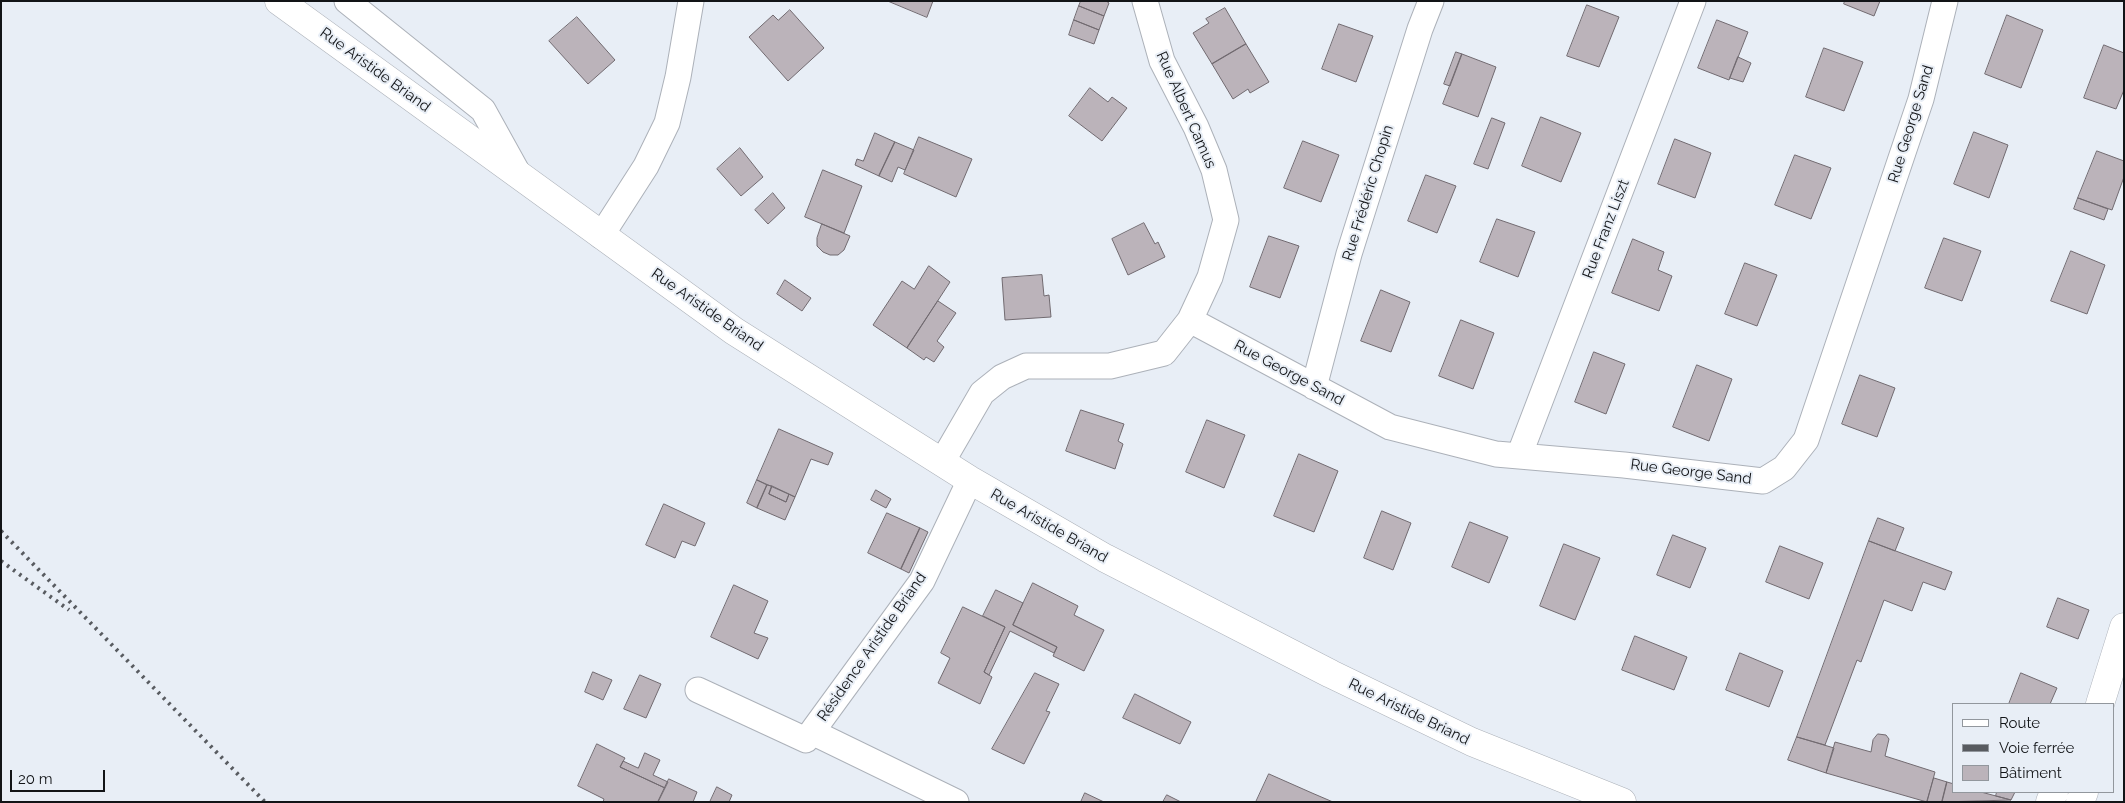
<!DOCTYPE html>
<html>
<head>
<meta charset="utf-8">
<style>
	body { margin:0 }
	#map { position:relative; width:2125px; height:803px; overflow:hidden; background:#e8eef6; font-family:Raleway,sans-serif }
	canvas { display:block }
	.frame { position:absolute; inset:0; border:2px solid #121417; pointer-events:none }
	.legend { position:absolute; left:1952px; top:703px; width:162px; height:90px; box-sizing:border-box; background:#e8eef6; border:1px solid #92979d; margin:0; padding:6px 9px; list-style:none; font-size:15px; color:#121417 }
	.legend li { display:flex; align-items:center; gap:10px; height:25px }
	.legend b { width:25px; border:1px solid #92979d }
	.scale { position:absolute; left:10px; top:770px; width:95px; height:22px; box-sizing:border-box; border:2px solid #121417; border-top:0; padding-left:6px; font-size:15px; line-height:18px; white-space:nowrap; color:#121417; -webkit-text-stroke:4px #e8eef6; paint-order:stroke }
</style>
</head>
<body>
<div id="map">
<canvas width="2125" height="803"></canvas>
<div class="frame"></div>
<ul class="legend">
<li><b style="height:6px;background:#fff"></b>Route</li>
<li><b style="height:6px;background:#585b60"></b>Voie ferrée</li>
<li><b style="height:14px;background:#bbb3ba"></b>Bâtiment</li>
</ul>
<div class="scale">20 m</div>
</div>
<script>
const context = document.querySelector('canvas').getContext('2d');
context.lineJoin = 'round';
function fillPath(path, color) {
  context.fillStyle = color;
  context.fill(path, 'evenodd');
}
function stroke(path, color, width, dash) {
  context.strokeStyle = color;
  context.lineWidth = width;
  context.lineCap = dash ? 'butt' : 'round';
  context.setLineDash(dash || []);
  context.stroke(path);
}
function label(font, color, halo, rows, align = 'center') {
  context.font = font + ' Raleway,sans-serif';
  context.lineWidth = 4;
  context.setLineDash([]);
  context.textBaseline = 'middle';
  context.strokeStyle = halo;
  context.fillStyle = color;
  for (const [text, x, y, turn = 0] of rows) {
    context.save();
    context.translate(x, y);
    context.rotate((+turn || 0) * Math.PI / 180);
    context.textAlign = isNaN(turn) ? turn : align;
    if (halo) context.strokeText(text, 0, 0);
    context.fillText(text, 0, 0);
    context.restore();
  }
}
const building = new Path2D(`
	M888 1H933L927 17Z
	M1081 1H1106L1109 3 1104 16 1079 6Z
	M1845 1H1880L1874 16 1844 4Z
	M1587 5 1619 17 1599 67 1567 56Z
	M1079 6 1104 16 1099 30 1074 20Z
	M1225 8 1246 44 1212 64 1193 33 1209 23 1206 19Z
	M790 10 824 48 788 81 749 37 773 15 778 20Z
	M2007 15 2043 30 2021 88 1985 74Z
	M577 17 615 60 588 84 549 41Z
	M1074 20 1099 30 1094 44 1069 35Z
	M1717 20 1748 32 1729 80 1698 68Z
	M1339 24 1373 36 1356 82 1322 69Z
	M1246 44 1269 82 1250 93 1248 89 1233 99 1212 64Z
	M2104 45 2124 53V90L2116 109 2084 98Z
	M1824 48 1863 62 1844 111 1806 97Z
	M1456 52 1462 54 1450 86 1444 84Z
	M1462 54 1496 67 1478 117 1443 104Z
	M1738 57 1751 63 1743 82 1730 78Z
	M1090 88 1108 102 1112 97 1127 108 1102 141 1069 116Z
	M1541 117 1581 133 1561 182 1522 166Z
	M1492 118 1505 123 1488 169 1474 164Z
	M1974 132 2008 145 1989 198 1954 184Z
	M875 133 895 142 879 176 855 165 857 159 863 161Z
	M919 137 972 159 956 197 904 174Z
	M1675 139 1711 153 1695 198 1658 184Z
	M1303 141 1339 155 1321 202 1284 188Z
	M895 142 914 150 905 170 898 167 892 182 879 176Z
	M740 148 763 177 741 196 717 169Z
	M2097 151 2124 161V177L2112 210 2078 198Z
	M1795 155 1831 168 1811 219 1775 205Z
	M823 170 862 186 844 233 805 217Z
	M1426 175 1456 186 1437 233 1408 221Z
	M773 193 785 208 768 224 755 210Z
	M2078 198 2108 209 2104 220 2074 209Z
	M1497 219 1535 232 1518 277 1480 262Z
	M1144 223 1155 244 1158 242 1165 257 1128 275 1112 239Z
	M822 224 850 236 844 250 838 255H830L823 252 817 246V238Z
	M1269 236 1299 246 1280 298 1250 287Z
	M1944 238 1981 251 1962 301 1925 288Z
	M1633 239 1664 252 1658 270 1672 276 1659 311 1612 293Z
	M2071 251 2105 265 2087 314 2051 301Z
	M1745 263 1777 275 1757 326 1725 314Z
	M929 266 950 282 907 348 873 325 902 281 914 289Z
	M1042 275 1044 296 1049 295 1051 317 1005 320 1002 278Z
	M785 280 811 298 802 311 777 294Z
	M1381 290 1410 302 1391 352 1361 341Z
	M938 301 956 313 937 341 944 347 934 362 926 357 924 360 907 348Z
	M1461 320 1494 333 1473 389 1439 376Z
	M1594 352 1625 364 1606 414 1575 402Z
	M1697 365 1732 379 1709 441 1673 427Z
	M1860 375 1895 388 1877 437 1842 424Z
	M1081 410 1124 424 1118 441 1123 444 1115 469 1066 451Z
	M1207 420 1245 435 1224 488 1186 472Z
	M779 429 833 453 828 465 811 459 795 497 757 480Z
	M1299 454 1338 471 1314 532 1274 516Z
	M757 480 767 485 757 508 747 503Z
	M767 485 772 486 769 494 786 502 789 494 795 497 785 520 757 508Z
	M772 486 789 494 786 502 769 494Z
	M876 490 891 499 886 508 871 500Z
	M664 504 705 523 695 546 682 541 675 558 646 545Z
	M1382 511 1411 523 1393 570 1364 558Z
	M887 513 920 528 901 569 868 553Z
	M1878 518 1904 528 1895 551 1869 541Z
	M1470 522 1508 537 1489 583 1452 567Z
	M920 528 928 532 909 573 901 569Z
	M1673 535 1706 548 1690 588 1657 575Z
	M1869 541 1952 572 1945 590 1923 582 1912 611 1884 600 1861 662 1857 660 1825 745 1797 737Z
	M1564 544 1600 558 1575 620 1540 606Z
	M1780 546 1823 563 1809 599 1766 582Z
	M1033 583 1078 606 1074 615 1104 630 1084 671 1053 656 1057 647 1013 625Z
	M734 585 768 601 754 633 768 638 758 659 711 637Z
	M996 590 1023 603 1013 625 1057 647 1054 653 1010 631 989 675 984 672 1005 627 983 616Z
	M2058 598 2089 610 2078 639 2047 627Z
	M963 607 1005 627 984 672 992 677 980 704 938 683 950 658 941 653Z
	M1635 636 1687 657 1674 690 1622 670Z
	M1740 653 1783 671 1769 707 1726 690Z
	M593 672 612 680 603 700 585 692Z
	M1035 673 1059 684 1046 711 1050 712 1024 764 992 749Z
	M2021 673 2057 688 2050 704H2009Z
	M640 675 661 684 646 718 624 709Z
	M1135 694 1191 722 1180 744 1123 718Z
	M1878 734 1886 735 1889 739 1885 756 1935 772 1927 802 1826 773 1835 742 1871 752 1873 740Z
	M1797 737 1834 748 1826 773 1788 760Z
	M597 744 625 758 620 767 665 788 658 802H603L604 799 578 786Z
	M645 753 660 760 653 775 668 782 665 788 620 767 623 761 638 768Z
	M1269 774 1312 793 1333 802H1256Z
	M1934 778 1947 782 1942 802H1927Z
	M669 779 697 792 693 802H658Z
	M1947 782 1954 784V792H1981L2011 800 1942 802Z
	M717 787 732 795 729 802H710Z
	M1997 792H2015L2011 800 1996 796Z
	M1085 793 1104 802H1081Z
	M1167 795 1181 802H1163Z`);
fillPath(building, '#bbb3ba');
stroke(building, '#716a70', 1);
const street = new Path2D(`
	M347 1 483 110 519 175
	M601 236 646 166 667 123 678 77 691 1
	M1190 320 1390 427 1496 454 1624 465 1763 481 1784 468 1806 440 1921 99 1945 1
	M1314 387 1349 254 1420 29 1431 1
	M1519 456 1693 1
	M942 462 982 393 1002 377 1026 366H1110L1164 353 1190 320 1210 277 1226 220 1214 170 1196 127 1162 61 1145 1
	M698 690 806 740 922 581 970 480
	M812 732 956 802`);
const secondary = new Path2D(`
	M279 1 734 331 970 480 1105 558 1331 674 1472 742 1622 802
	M2100 704 2124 627
	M2050 802 2054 792
	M2080 802 2084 792`);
stroke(street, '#acb1b9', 27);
stroke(secondary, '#acb1b9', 29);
stroke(street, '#fff', 25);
stroke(secondary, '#fff', 28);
stroke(new Path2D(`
	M1 531 265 802
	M1 561 69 610`), '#585b60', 4, [2.5, 5]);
label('15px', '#121417', '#e8eef6', [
	["Rue Aristide Briand",375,70,36],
	["Rue Albert Camus",1186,110,66],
	["Rue George Sand",1911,124,-73],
	["Rue Frédéric Chopin",1368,193,-73],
	["Rue Franz Liszt",1606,229,-69],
	["Rue Aristide Briand",707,310,35],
	["Rue George Sand",1289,373,28],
	["Rue George Sand",1691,472,7],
	["Rue Aristide Briand",1049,526,30],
	["Résidence Aristide Briand",872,647,-55],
	["Rue Aristide Briand",1409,712,26]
]);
</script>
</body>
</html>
